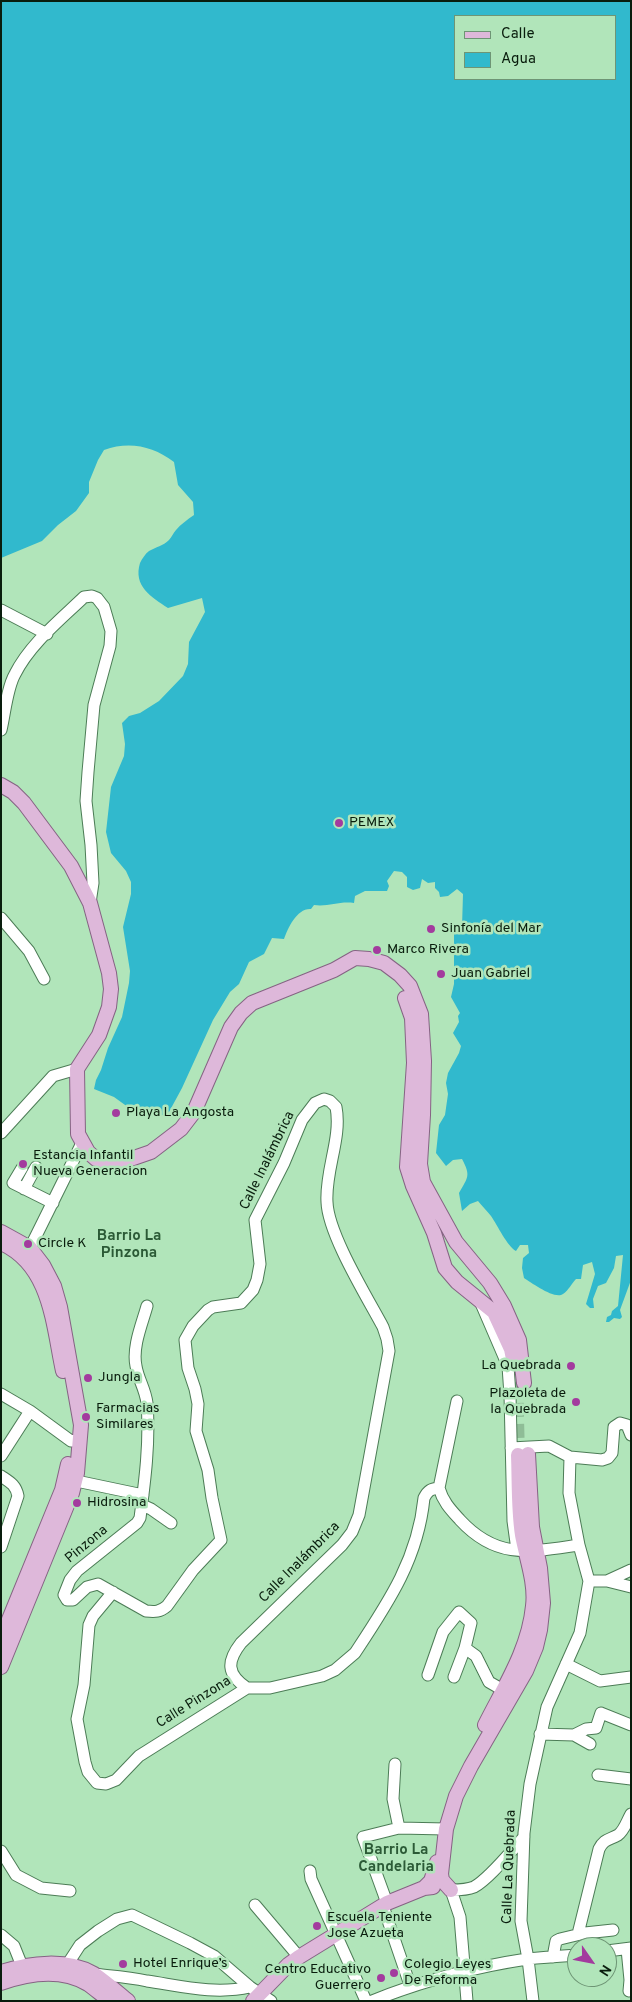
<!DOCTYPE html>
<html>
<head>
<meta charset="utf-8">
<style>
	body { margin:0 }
	#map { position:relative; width:632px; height:2002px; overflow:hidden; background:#b1e5ba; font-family:Overpass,sans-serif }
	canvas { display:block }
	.frame { position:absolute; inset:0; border:2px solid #091d0d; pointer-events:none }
	.legend { position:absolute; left:454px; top:15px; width:162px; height:65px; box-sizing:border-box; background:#b1e5ba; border:1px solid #6e9575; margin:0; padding:6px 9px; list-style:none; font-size:15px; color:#091d0d }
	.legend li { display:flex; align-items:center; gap:10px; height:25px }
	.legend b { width:25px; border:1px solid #6e9575 }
	.north { position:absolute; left:567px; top:1937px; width:50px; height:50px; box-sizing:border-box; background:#b1e5ba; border:1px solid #6e9575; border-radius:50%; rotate:123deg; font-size:14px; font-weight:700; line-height:20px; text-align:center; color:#091d0d }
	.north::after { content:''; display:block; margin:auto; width:18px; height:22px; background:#a33b9e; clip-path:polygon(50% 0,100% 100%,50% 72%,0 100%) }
</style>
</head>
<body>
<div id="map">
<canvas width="632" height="2002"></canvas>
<div class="frame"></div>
<ul class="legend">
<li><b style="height:6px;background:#deb8da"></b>Calle</li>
<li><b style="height:14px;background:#31b9cd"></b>Agua</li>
</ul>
<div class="north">N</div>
</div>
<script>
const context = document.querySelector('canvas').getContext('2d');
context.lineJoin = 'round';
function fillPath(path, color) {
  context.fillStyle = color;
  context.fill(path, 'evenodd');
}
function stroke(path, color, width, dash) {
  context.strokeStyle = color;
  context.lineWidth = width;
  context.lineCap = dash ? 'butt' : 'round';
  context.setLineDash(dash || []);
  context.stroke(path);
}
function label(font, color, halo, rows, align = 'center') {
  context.font = font + ' Overpass,sans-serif';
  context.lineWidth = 5;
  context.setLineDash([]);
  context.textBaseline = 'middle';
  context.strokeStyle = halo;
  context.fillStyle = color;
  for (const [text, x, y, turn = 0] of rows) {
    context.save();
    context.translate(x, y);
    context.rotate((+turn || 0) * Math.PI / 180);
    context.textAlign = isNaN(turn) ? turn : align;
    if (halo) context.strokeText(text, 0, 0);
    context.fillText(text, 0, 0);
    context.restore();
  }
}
fillPath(new Path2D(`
	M1 1H631V1280L620 1310 622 1317 620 1319 614 1318 609 1322H606L607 1317 611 1315 612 1311 618 1306 623 1255 616 1256 614 1268 606 1283 598 1286 593 1299 594 1308H590L586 1304 595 1274 592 1262 583 1265 581 1279H576C571 1284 569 1290 563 1294 555 1300 532 1283 524 1278L522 1268 523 1258 529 1253 528 1245H520L516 1251C507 1246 498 1226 491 1216 487 1211 482 1206 478 1201L470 1204 462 1211 459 1193C468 1177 471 1176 462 1159L453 1160 446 1166 436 1153 439 1125 445 1115 448 1094 446 1083 448 1073 459 1053 461 1046 453 1033 459 1022 458 1016 460 1013 451 997 454 984V932L462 927 463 894 457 889 448 896 440 897 439 892 435 888V882L428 883 422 879 420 888 413 890 407 887V877L402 872 394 871 387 881 389 886 387 891H365L355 896 354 903C339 901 328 907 314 905L311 909C297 908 288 928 284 939L272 938 264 954 249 962 239 984 230 992 213 1020 182 1088 169 1112 163 1115 153 1117 132 1110 114 1097 94 1089 96 1080 101 1070 108 1048 122 1017 129 983 130 971 123 927 131 894V882L126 871 111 853 106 832 111 787 124 756 125 744 122 723 129 716 140 713 159 701 183 676 188 664 189 642 205 612 202 598 168 608C151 597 133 586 140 563 142 559 145 554 149 551 156 547 163 546 169 540 172 537 173 533 176 530 181 524 187 520 194 515L193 502 178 485 174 462C153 446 129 441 104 450L98 460 89 482V493L76 511 58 525 42 541 1 558ZM456 16H616V79H456Z`), '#31b9cd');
stroke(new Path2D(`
	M516 1382 518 1455`), '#8fbd97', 14, [14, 7]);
const minor = new Path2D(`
	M1 610 47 634
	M1 730C5 713 7 688 15 674 30 644 60 620 84 597L92 596 97 598 104 607 111 631 110 646 94 705 88 772 86 801 91 845 93 883 90 903
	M1 918 29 951 44 979
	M1 1133 53 1076 77 1069
	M22 1168 13 1183 53 1203
	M24 1189 36 1167
	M30 1248 82 1143
	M480 1301 508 1366 510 1395 513 1521 517 1550
	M147 1306C142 1324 132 1347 136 1366 138 1379 145 1388 147 1403 150 1442 145 1480 140 1518L137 1523 77 1571 70 1580 64 1595 67 1600H73L87 1587 98 1584 146 1611C155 1612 160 1612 167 1606L193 1570 221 1540 212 1498 208 1470 196 1431 198 1404 195 1389 188 1368 185 1340 193 1326 208 1310 213 1307 241 1303 253 1290 257 1280 260 1264 255 1220 284 1163 302 1120 315 1103 324 1099 330 1101 336 1107C342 1138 325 1170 327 1202 328 1234 367 1297 383 1327L387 1339 389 1351 359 1515 352 1532 342 1545 241 1643C227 1661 226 1674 247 1688
	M1 1394 30 1411 71 1441 80 1440
	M457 1401 439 1488C443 1502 451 1510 460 1520 497 1560 530 1552 579 1545
	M511 1448 549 1446 570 1457 602 1460 608 1458 612 1453 614 1427 620 1423 627 1425 631 1435
	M1 1456 30 1411
	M1 1476C10 1482 16 1485 18 1496L1 1547
	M67 1479 143 1495
	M142 1505 151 1509 171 1523
	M589 1581H607L631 1587
	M607 1581 631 1570
	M113 1592 93 1616 89 1625 84 1685 77 1719 85 1762 88 1772 97 1783 106 1784 116 1780 139 1756 247 1688H270L322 1676 335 1670 355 1653C388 1603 418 1559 424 1498 428 1490 431 1489 439 1488
	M566 1664 600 1681 631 1677
	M428 1675 443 1632 459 1612 471 1623 465 1648
	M454 1677 465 1648 476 1656 489 1682 503 1690
	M540 1734 574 1735 590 1744
	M574 1735 586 1729 596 1728 601 1713 631 1725
	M395 1764 393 1799 399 1828
	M598 1775 631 1779
	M1 1851 16 1875 41 1888 70 1891
	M310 1871 311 1879 366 2001
	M387 1903 363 1837 399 1828 446 1829
	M255 1905 299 1957
	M383 1906 410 1985
	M578 1934 599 1849C604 1839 609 1840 618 1835 624 1831 627 1821 631 1814
	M1 1935 14 1946 22 1966
	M627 1949 630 1980 629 1991
	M607 1951 631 1948
	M553 1957 556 1941 560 1939 585 1933 613 1930
	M67 1965 80 1945 98 1931 117 1919 132 1915 190 1943 214 1956 250 1987 271 2001
	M93 1974C111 1976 129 1977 147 1981 181 1986 215 1995 250 1987
	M372 2001C422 1981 474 1967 527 1959 544 1957 561 1956 577 1955
	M467 2001 460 1917 451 1890C459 1890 467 1890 474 1887 490 1878 511 1851 524 1837
	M533 2001 528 1959 521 1921 524 1833 530 1784 547 1707 580 1633 589 1581 579 1545 569 1493 570 1457`);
const major = new Path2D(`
	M1 785 13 792 24 803 71 866 90 903 109 973 111 989 109 1007 99 1035 77 1069 78 1134 88 1152 96 1159 110 1162H122L151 1152 181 1129 194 1112 231 1027 241 1013 252 1003 334 970 355 958 369 959 384 963 400 975 410 986 421 1014 424 1061 423 1115 420 1164 423 1182 456 1242 490 1283 504 1306 519 1340 524 1383
	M405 998 412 1018 414 1063 407 1167 413 1186 434 1233 445 1268 457 1282 494 1312 511 1349 514 1364
	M1 1232 30 1248 43 1265 54 1286 60 1307 81 1425 77 1473 72 1493 1 1667
	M1 1243C51 1265 53 1325 63 1371
	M1 1639 62 1490 68 1464
	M485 1725C504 1687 529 1649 533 1606 536 1583 526 1557 522 1535 518 1509 519 1481 518 1455
	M424 1888 431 1881 437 1862
	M451 1890 442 1880 441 1874 446 1829 456 1796 471 1766 526 1671 536 1647 540 1630 543 1603 540 1568 532 1527 528 1454
	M1 1972C30 1963 67 1958 94 1974 106 1982 117 1992 128 2001
	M1 1983C29 1973 61 1968 88 1984 95 1989 102 1995 110 2001
	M253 2001 288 1965 299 1957 387 1903 424 1888 433 1887`);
stroke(minor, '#4c7c56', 13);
stroke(major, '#856383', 16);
stroke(minor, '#fff', 11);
stroke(major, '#deb8da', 14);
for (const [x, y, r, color] of [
	[339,823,5,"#a33b9e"],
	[431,929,5,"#a33b9e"],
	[377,950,5,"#a33b9e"],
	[441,974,5,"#a33b9e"],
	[116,1113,5,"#a33b9e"],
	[23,1164,5,"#a33b9e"],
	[28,1244,5,"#a33b9e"],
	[571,1366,5,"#a33b9e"],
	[88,1378,5,"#a33b9e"],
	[576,1402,5,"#a33b9e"],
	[86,1417,5,"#a33b9e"],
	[77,1503,5,"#a33b9e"],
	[317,1926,5,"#a33b9e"],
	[123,1964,5,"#a33b9e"],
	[394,1973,5,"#a33b9e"],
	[381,1978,5,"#a33b9e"]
]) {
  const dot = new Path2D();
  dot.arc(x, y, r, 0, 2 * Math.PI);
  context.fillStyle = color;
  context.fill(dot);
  stroke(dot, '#b1e5ba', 2);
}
label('14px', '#091d0d', '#b1e5ba', [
	["PEMEX",349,823],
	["Sinfonía del Mar",441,929],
	["Marco Rivera",387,950],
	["Juan Gabriel",451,974],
	["Playa La Angosta",126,1113],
	["Estancia Infantil",33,1156],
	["Nueva Generacion",33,1172],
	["Circle K",38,1244],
	["La Quebrada",561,1366,"right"],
	["Jungla",98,1378],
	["Plazoleta de",566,1394,"right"],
	["la Quebrada",566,1410,"right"],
	["Farmacias",96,1409],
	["Similares",96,1425],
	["Hidrosina",87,1503],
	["Escuela Teniente",327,1918],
	["Jose Azueta",327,1934],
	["Hotel Enrique’s",133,1964],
	["Colegio Leyes",404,1965],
	["De Reforma",404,1981],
	["Centro Educativo",371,1970,"right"],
	["Guerrero",371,1986,"right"]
], 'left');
label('14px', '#091d0d', '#b1e5ba', [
	["Calle Inalámbrica",268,1161,-64],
	["Pinzona",87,1545,-40],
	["Calle Inalámbrica",300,1563,-45],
	["Calle Pinzona",194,1703,-32],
	["Calle La Quebrada",510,1867,-88]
]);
label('bold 15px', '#2b5a36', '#b1e5ba', [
	["Barrio La",129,1237],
	["Pinzona",129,1254],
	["Barrio La",396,1851],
	["Candelaria",396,1868]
]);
</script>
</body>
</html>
